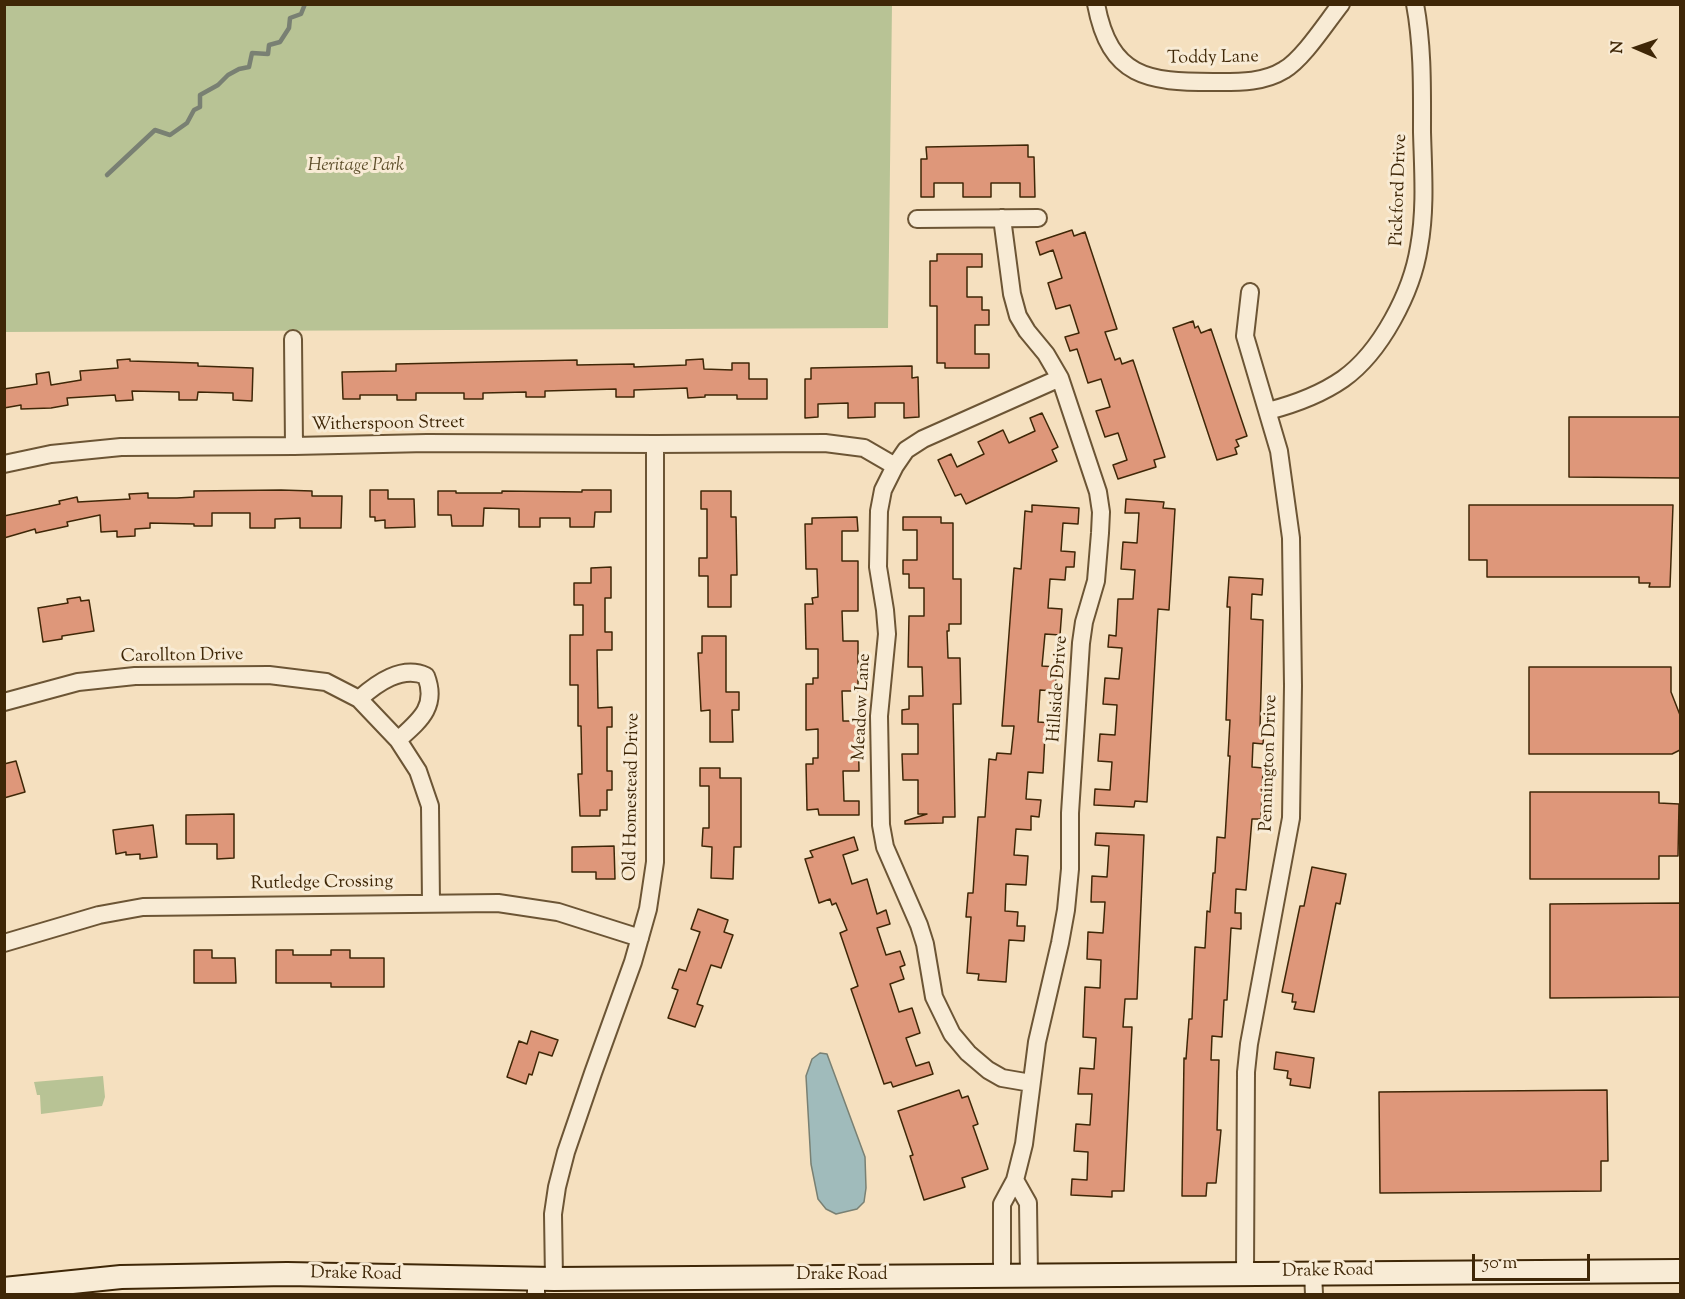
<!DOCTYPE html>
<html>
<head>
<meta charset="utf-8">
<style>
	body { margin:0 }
	#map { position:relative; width:1685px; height:1299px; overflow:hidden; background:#f5e0bf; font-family:"Sorts Mill Goudy",serif }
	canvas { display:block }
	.frame { position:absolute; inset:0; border:6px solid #3f2707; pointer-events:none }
	.north { position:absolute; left:1607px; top:18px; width:60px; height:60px; -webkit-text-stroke:4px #f8ebd5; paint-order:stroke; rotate:272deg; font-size:16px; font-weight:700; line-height:24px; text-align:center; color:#3f2707 }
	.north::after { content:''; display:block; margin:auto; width:21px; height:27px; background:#3f2707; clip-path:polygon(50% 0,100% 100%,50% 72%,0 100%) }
	.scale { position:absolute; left:1472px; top:1254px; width:118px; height:27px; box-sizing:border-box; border:3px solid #3f2707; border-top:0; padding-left:8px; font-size:18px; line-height:21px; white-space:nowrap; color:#3f2707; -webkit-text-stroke:4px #f8ebd5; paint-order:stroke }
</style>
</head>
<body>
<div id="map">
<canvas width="1685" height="1299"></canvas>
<div class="frame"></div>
<div class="north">N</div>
<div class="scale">50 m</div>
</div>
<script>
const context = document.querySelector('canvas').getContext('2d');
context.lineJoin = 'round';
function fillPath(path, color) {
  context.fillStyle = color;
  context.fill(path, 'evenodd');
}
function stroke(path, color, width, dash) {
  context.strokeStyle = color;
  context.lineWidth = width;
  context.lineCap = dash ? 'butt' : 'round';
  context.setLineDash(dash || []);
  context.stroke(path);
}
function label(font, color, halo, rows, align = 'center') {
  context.font = font + ' "Sorts Mill Goudy",serif';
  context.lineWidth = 6;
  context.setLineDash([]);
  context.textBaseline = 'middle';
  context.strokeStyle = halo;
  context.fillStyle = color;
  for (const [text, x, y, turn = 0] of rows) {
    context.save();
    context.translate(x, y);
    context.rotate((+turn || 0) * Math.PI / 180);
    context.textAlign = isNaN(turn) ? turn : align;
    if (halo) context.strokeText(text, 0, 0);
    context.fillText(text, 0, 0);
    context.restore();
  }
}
fillPath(new Path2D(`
	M4 5H892L888 328 5 332Z
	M103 1076 105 1097 102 1106 41 1114 40 1095H37L34 1082Z`), '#b8c395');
const water = new Path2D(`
	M820 1053 827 1054 865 1157 866 1188 864 1202 857 1209 836 1214 826 1209 818 1199 811 1164 806 1076 812 1059Z`);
fillPath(water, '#a0bbbb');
stroke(water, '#798073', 1.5);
stroke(new Path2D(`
	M107 175 155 130 170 135 187 123 194 110 200 107V95L218 85 228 75 239 69 249 67 252 53 268 54 269 45 280 42 289 28 290 18 301 14 305 4`), '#798073', 4.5);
const building = new Path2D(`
	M1028 145V157H1034L1035 197H1020V183H991V197H963V183H934V197H921V159H927L926 147Z
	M1072 230 1074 236 1085 232 1117 329 1105 332 1115 360 1120 358 1122 364 1133 360 1165 457 1154 460 1156 467 1118 479 1113 465 1127 460 1118 433 1105 437 1096 411 1110 407 1101 379 1088 383 1077 349 1070 351 1065 337 1079 333 1070 305 1056 309 1048 283 1062 278 1053 250 1040 255 1036 242Z
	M937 254H982V267H967V297H982V310H989V325H975V354H989V368H945V363H937V306H930V261H937Z
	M1193 321 1195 328 1198 326 1201 333 1211 329 1247 436 1236 440 1239 446 1235 448 1237 454 1217 460 1173 328Z
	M130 359V361L198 363V366L253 368 252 401 233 400V393L198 392 197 400H179V392L132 391 133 400 116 401 115 395 67 398 68 405 51 408 21 409V405L4 408V389L37 384 36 374 49 372 51 385 81 380 80 371 118 368 117 360Z
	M703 359 704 369 732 370V363H749V379H767V399H737V395H705V397L688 398 687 388 634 390V397H616V389L545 391V397H526V392L483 393V399H464V393H416V400H397V395H360V399H343L342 372 396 371V364L577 360V365L634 364V367L686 365V360Z
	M912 366V378L918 377 919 417 904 418V403H875V417L848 418V403L818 404V417L805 418V379H811V368Z
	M1042 413 1058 447 1052 450 1057 461 966 504 961 494 955 496 938 460 951 454 957 467 984 454 978 442 1003 430 1009 443 1035 431 1030 418Z
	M1569 417H1680V478L1569 477Z
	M281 490 312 491V496H342L341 528H300V518L275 519V528H250V513H212V526H194V524L150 523V528L135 529V536L117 537V531L101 532 100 515 67 522 68 526 36 533 35 529 4 538V516L60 504 59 501 77 497 78 502 130 499 129 494 148 493V498H177L194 497V491Z
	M370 490H388V499H414L415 527 385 528V520L375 521V517H370Z
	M582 490H611V512H595L594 527H570V518H540V527H519V509L484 508 483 526H452L451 515H438V491H456V493H502V491L582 492Z
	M701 491H731V517H736L737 575H731V607H708V576H699V558H707V509H701Z
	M1126 499 1164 502 1163 508 1175 509 1169 610 1158 609 1147 802 1135 801 1134 807 1094 805 1095 789 1110 790 1112 762 1098 761 1100 734 1115 735 1117 705 1103 704 1105 678 1119 679 1122 648 1108 647 1109 635 1116 636 1118 599H1133L1135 570 1121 569 1123 542 1137 543 1139 513H1125Z
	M1032 505 1079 508 1078 524 1063 523 1061 551 1075 552 1074 567H1066L1065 580 1050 579 1048 608 1062 609 1060 635 1045 634 1042 666 1057 667 1055 691 1040 690 1038 722 1052 723 1051 735H1045L1043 773 1028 772 1026 799 1041 800 1039 817 1031 816V830L1016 829 1014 855 1028 856 1026 885 1006 884 1005 911 1018 912 1017 926H1025L1024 941 1009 940 1006 982 978 980 979 974 967 973 971 917H966L968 893H973L978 817H985L989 759 996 760 997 753 1011 754 1014 726H1002L1014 568 1021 569 1025 511 1032 512Z
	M1469 505H1673L1670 587H1649L1650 583H1639V577H1487V560H1469Z
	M857 517 858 531H842V561H858V611H842L843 641H858V691H842L843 721H858L859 771H843L844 801H859V815H819L818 809 807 810 806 764H813V758H818V729L806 730V684H813V678H818V649H806L805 604H813L812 598 818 597 817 569H806L805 524H812V518Z
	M903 517H941V523H953V579H961V624H949V631H947L948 658H960L961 704H953L955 817H943V823L905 824V821L927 814H918V780H903L902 754H918V724H902V710L909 709V696H923L922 667H908L909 616H924V588H909V574H903V560H917V530H903Z
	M611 567V598H605V632H612V650H597L598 708 612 707V727H607V771H612V790H607V810H600V816H580L578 774H582L581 726H578V685H570V635H583V605H574V583H591V568Z
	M1229 577 1263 579 1262 595 1252 594 1251 619 1263 620 1260 728 1264 729 1263 744 1253 743 1252 767 1263 768 1261 819H1252L1246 890 1236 889 1235 913H1241V929L1231 928 1227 1000H1224L1222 1037 1212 1036 1211 1060H1219L1217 1130H1221L1216 1183H1207L1206 1196H1182L1184 1058 1186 1059 1189 1019H1192L1195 947 1205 948 1207 911 1210 912 1213 873H1215L1217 837 1225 838 1230 756H1228L1230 720H1226L1230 607H1227Z
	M80 597 81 601 89 600 94 631 62 636V639L43 642 38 608 68 603 67 599Z
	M702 636H726V692H739V710H732L733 742H710V710L701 711 698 653H702Z
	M1529 667H1671V692L1680 715V750L1672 754H1529Z
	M16 761 25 792 4 798V764Z
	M700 768H720V778H741V847H734L733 879 711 878 712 847 702 846 703 828H709V786H700Z
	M1530 792H1659V803L1679 804 1678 856H1659V879H1530Z
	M234 814V858L217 859V844H186V815Z
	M153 825 157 857 140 859V854L126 855V852L116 854 113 830Z
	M1096 833 1144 835 1137 999H1125L1123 1027H1132L1124 1191H1112V1197L1071 1195 1072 1179 1087 1180 1088 1152 1074 1151 1076 1124 1090 1125 1092 1094H1078L1080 1068 1094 1069 1096 1038 1083 1037 1085 987 1100 988 1101 960 1087 959 1088 932 1103 933 1105 902H1091L1092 876 1107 877 1109 846 1095 845Z
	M854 837 858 850 843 855 852 884 867 879 877 914 886 910 890 924 877 928 886 955 900 951 905 965 900 967 904 979 890 984 899 1012 912 1008 920 1033 906 1038 916 1066 929 1062 933 1074 893 1087 891 1082 884 1084 851 989 858 986 840 933 847 930 836 903 832 905 830 899 819 903 805 859 813 857 810 851Z
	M614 846 615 879H596V872H572V847Z
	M1312 867 1346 874 1340 904 1336 903 1314 1012 1294 1009 1296 1002H1292L1293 994 1282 992 1300 906H1304Z
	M1680 903V997L1550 998V904Z
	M698 909 728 920 724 932 733 935 721 968 711 965 697 1004 703 1006 695 1027 668 1018 678 990 672 988 679 969 686 971 700 932 691 929Z
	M194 950H212V958H235L236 983H194Z
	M276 950H293V955H331V950H350V958H384V987H331V983H276Z
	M531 1031 558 1040 552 1056 539 1052 532 1075 529 1074 526 1084 507 1077 519 1041 527 1044Z
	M1276 1052 1314 1058 1310 1088 1290 1085 1291 1079 1287 1078 1288 1071 1274 1069Z
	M959 1090 962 1098 968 1096 978 1124 973 1126 988 1169 962 1178 965 1187 924 1200 910 1156 913 1155 898 1111Z
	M1607 1090 1608 1161H1601V1191L1380 1193 1379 1092Z`);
fillPath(building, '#de977a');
stroke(building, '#3f2707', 1.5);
const street = new Path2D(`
	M1096 4C1110 78 1148 82 1213 82 1238 82 1263 83 1284 70 1303 59 1326 23 1341 4
	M917 219 1038 218
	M293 339 294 446
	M1268 411C1295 404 1320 395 1343 379 1381 352 1412 292 1419 247 1426 209 1423 170 1422 132 1422 90 1423 47 1415 4
	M4 464 51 454 121 447 294 446 427 443 655 444 825 443 864 448 895 466
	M359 699C377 683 402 665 426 676 438 707 419 721 398 740
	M4 702 78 682 135 676 269 675 326 682 359 699 398 740 418 771 430 806 431 903
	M4 943 99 915 143 907 498 903 558 912 640 938
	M1031 1083 1002 1078 988 1070 968 1053 952 1034 934 997 925 944 919 925 885 847 881 825 879 716 887 634 885 610 878 567 879 511 883 490 895 466 906 450 923 439 1060 378
	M1015 1180 1028 1203 1029 1275
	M1245 1273 1246 1072 1249 1044 1291 818 1293 686 1291 538 1279 451 1245 336 1250 292
	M1313 1273 1314 1294
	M1002 1276V1204L1015 1180 1024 1144 1037 1042 1060 943 1066 910 1070 869V813L1081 643 1084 622 1096 581 1100 533 1101 512 1098 492 1060 378 1046 354 1027 331 1018 316 1012 294 1002 218
	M536 1279V1294
	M554 1279 553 1214 557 1187 566 1152 593 1073 633 962 648 909 655 862V444`);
const secondary = new Path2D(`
	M4 1289 121 1277 287 1274 554 1279 1680 1271`);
stroke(street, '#6c5535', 20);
stroke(secondary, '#3f2707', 26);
stroke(street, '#f8ebd5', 16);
stroke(secondary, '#f8ebd5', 22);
label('18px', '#3f2707', '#f8ebd5', [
	["Toddy Lane",1213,59,-1],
	["Pickford Drive",1400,190,-88],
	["Witherspoon Street",388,425,-1],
	["Carollton Drive",182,657,-1],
	["Hillside Drive",1059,689,-86],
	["Meadow Lane",863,707,-87],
	["Pennington Drive",1270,763,-88],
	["Old Homestead Drive",633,797,-89],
	["Rutledge Crossing",322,884,-1],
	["Drake Road",1328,1272,-1],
	["Drake Road",356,1275,1],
	["Drake Road",842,1276]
]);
label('italic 18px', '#5d4e2a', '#f8ebd5', [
	["Heritage Park",356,167]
]);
</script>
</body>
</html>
